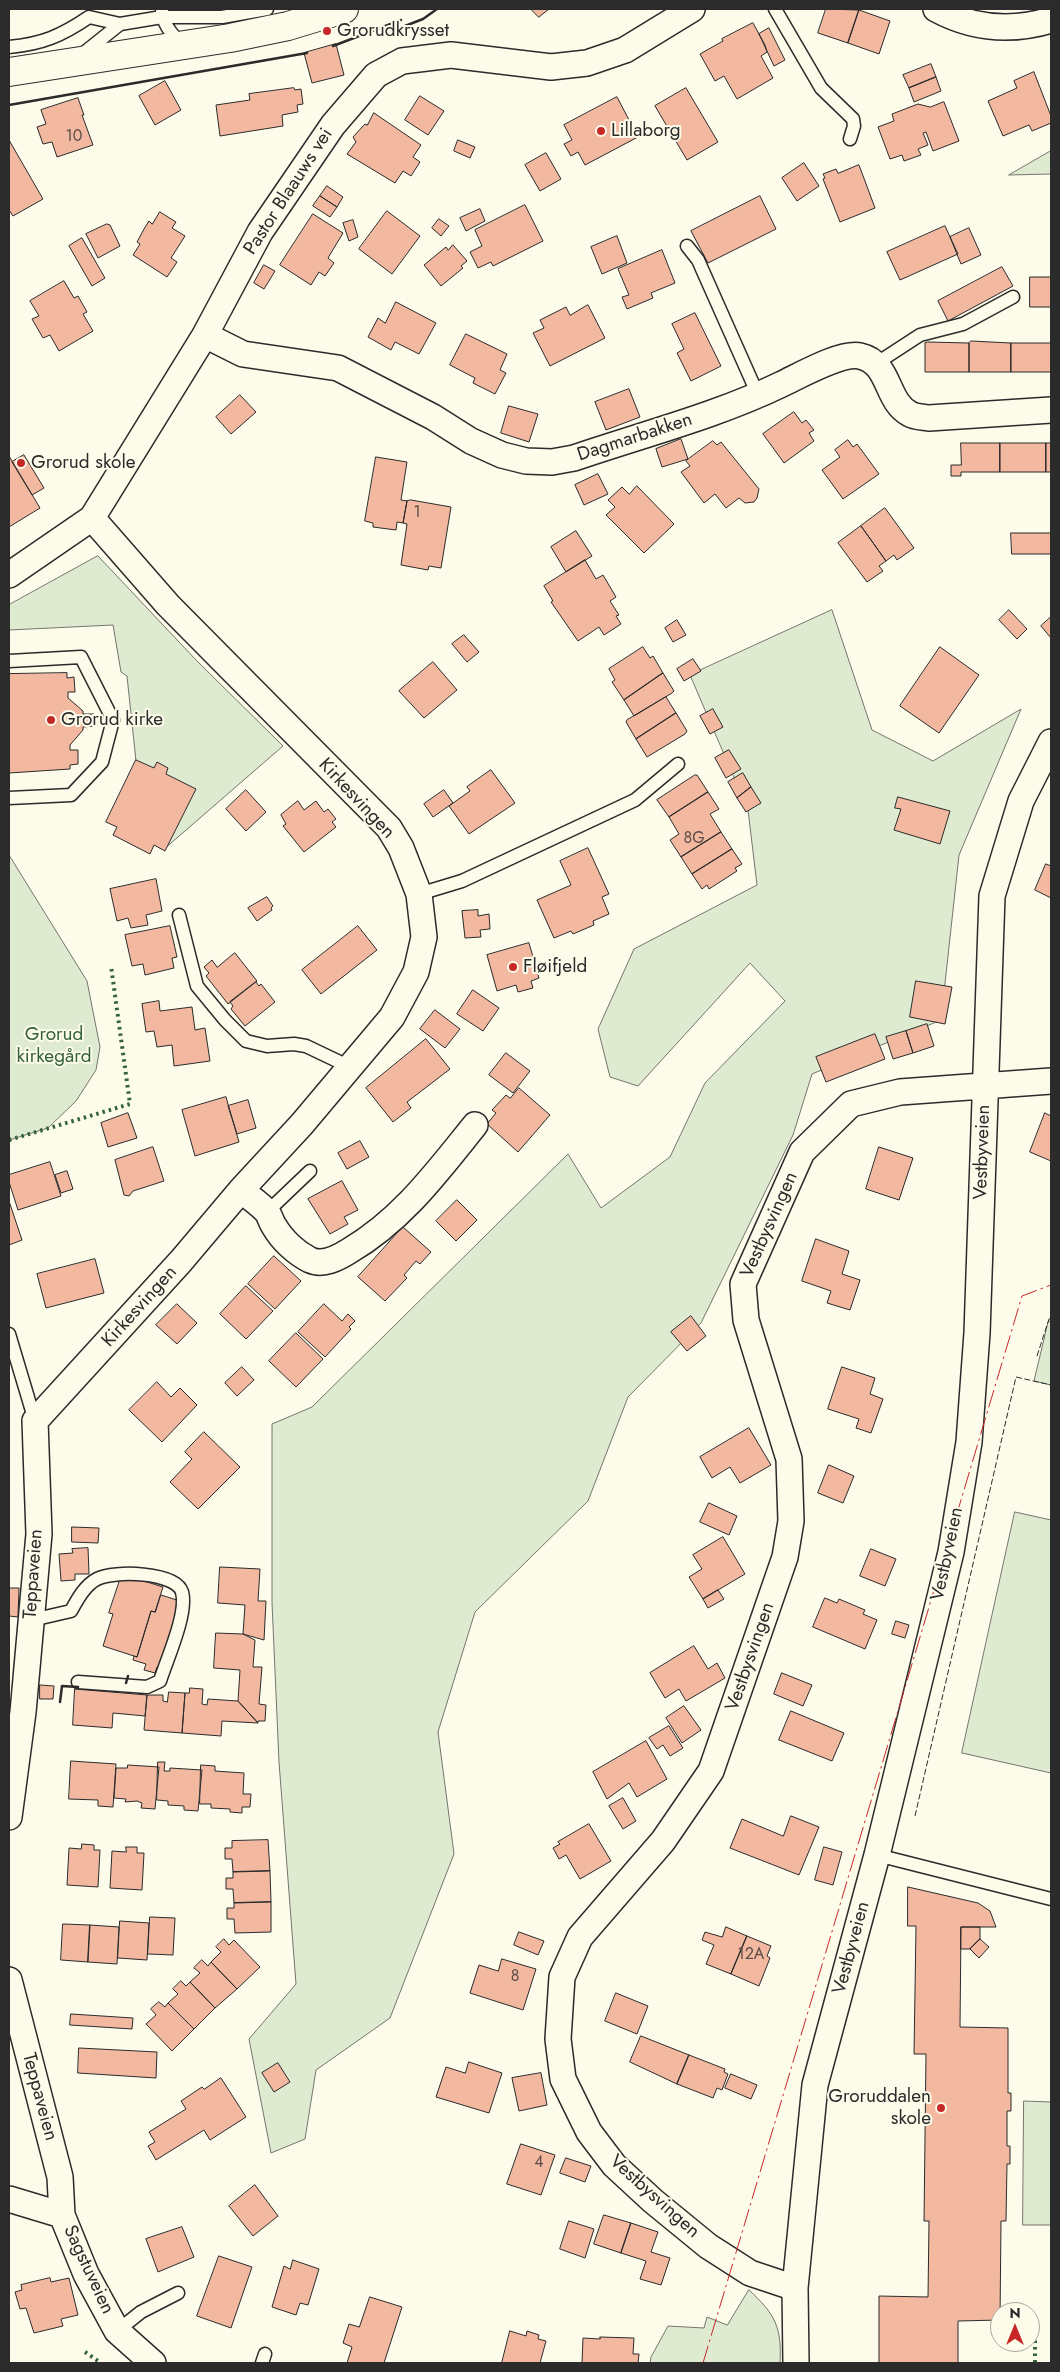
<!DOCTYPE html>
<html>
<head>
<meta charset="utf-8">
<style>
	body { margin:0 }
	#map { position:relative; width:1060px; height:2372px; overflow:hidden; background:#fdfbea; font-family:Jost,sans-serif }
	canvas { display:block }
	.frame { position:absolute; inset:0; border:10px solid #2b2b2b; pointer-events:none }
	.north { position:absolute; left:990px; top:2302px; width:50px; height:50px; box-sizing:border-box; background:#fdfbea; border:1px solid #a9a89e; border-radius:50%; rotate:0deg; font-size:14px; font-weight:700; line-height:20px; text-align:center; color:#2b2b2b }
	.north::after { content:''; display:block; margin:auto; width:18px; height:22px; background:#c62828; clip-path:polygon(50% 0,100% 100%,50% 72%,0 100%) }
</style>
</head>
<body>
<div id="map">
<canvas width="1060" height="2372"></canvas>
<div class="frame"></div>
<div class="north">N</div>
</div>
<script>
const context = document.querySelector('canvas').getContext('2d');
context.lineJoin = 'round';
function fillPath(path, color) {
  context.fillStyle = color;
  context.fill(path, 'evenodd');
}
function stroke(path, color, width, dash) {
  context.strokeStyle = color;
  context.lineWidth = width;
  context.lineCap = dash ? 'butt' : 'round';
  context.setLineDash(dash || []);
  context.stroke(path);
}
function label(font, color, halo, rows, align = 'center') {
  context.font = font + ' Jost,sans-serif';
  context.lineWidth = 4;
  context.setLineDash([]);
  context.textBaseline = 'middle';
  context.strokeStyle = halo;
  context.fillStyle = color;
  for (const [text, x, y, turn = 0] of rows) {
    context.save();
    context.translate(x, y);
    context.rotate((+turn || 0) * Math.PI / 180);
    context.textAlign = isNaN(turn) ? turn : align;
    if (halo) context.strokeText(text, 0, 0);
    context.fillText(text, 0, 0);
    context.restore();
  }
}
const green = new Path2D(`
	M1051 151V174L1009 175Z
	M98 556 196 660 283 746 163 850 136 761 127 676 121 672 113 625 9 630V605Z
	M832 610 872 730 933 761 1021 709 959 855 941 1020 812 1074 793 1135 701 1323 628 1397 588 1501 475 1612 438 1732 454 1854 390 2018 316 2070 305 2139 271 2153 249 2039 296 1984 279 1762 272 1603V1424L312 1407 568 1154 601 1208 670 1157 705 1083 785 1001 750 963 638 1086 610 1077 598 1029 634 949 757 885 748 810 690 675Z
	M9 855 87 981 100 1047 96 1070 76 1101 48 1128 9 1140Z
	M1051 1321V1385L1034 1381 1048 1322Z
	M1015 1512 1051 1520V1773L962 1753Z
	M1024 2101 1051 2102V2225H1023Z
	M749 2290C775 2314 782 2327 780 2363H650L651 2357 668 2326 704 2328 707 2317 727 2325Z`);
fillPath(green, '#deebd1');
stroke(green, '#74746e', 1);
const building = new Path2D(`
	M531 9H549L539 17Z
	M826 9 859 10 848 43 818 33Z
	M859 10 890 21 879 54 848 43Z
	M753 23 765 45 767 52 761 56 773 78 737 99 724 76 715 81 700 54 723 41 722 39Z
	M769 28 785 60 774 66 759 34Z
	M336 44 344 75 312 83 304 53Z
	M931 64 936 77 909 88 903 75Z
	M1034 72 1051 116V123L1032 131 1029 125 1003 136 988 101 1017 88 1014 81Z
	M936 77 941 91 914 102 909 88Z
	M165 81 181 110 155 125 139 96Z
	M294 88 295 90 301 89 303 104 297 105 298 112 282 115 283 126 220 136 216 105 250 100 249 94Z
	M686 88 718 142 687 160 655 106Z
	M420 96 444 111 428 135 405 120Z
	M617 97 638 137 585 165 578 152 571 156 564 144 572 140 564 125Z
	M78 98 84 115H82L93 145 57 157 52 142 43 144 37 127 46 124 41 110Z
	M944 102 959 141 933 151 926 132 923 133 928 145 918 149 921 155 904 161 902 155 890 159 878 127 894 121 892 114 918 104 930 107Z
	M374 113 421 145 413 157 420 162 411 176 403 171 395 183 347 154 356 142 353 137 365 124 367 125Z
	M9 140 43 199 13 216 9 210Z
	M458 140 475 147 470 158 454 151Z
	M546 153 561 179 540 191 525 165Z
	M804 163 819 186 797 201 782 178Z
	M859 165 875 208 840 222 823 179 825 178 823 174 836 169 838 173Z
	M327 186 343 197 337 207 320 196Z
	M320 196 337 207 330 217 313 206Z
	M760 196 776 229 708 263 691 231Z
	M525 205 543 241 493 266 491 262 478 268 470 252 482 246 475 230Z
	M480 209 485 221 466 231 460 218Z
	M387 211 420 236 392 274 359 249Z
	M160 212 176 222 172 228 185 236 171 258 177 262 167 277 133 255 140 244 137 242 144 229 149 221 152 224Z
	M313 214 343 233 328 258 334 263 325 276 319 272 311 285 280 265Z
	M439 219 449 226 441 236 432 228Z
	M353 220 358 237 349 241 343 223Z
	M107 224 110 225 120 246 98 258 86 234Z
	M945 226 958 254 900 280 887 252Z
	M969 228 981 255 961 264 950 237Z
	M617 236 627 263 602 274 591 247Z
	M82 238 105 278 92 286 69 246Z
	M453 245 467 261 461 266 463 268 441 286 424 265 446 247 448 250Z
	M662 250 675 283 651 293 653 298 627 309 622 297 629 295 618 269Z
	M264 265 275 271 264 289 254 283Z
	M1002 267 1013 286 948 321 938 301Z
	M1030 277H1051V307H1030Z
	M64 281 74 298 78 296 87 312 83 314 93 331 59 351 50 335 43 338 32 319 39 316 30 301Z
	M396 302 436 323 419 354 395 342 391 350 368 337 378 318 385 323Z
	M588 305 605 338 550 366 533 333 544 328 540 320 566 307 570 315Z
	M695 313 721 366 691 381 677 353 684 349 672 324Z
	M466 334 507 354 500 370 506 373 495 394 473 383 475 378 450 365Z
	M971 341 1011 343V372H969V343Z
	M928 342 969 343V372H925V343Z
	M1011 343H1051V372H1011Z
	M629 389 640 417 606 430 595 402Z
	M240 395 256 412 231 434 216 417Z
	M509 406 538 414 529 442 501 433Z
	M794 412 802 423 806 420 814 430 809 433 814 441 784 463 763 434Z
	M681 439 688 459 662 467 656 449Z
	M848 440 853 447 857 444 879 474 843 499 822 470 840 457 835 450Z
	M713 441 717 445 721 442 759 489 757 498 754 502 745 503 739 498 726 508 715 494 704 503 681 472 690 466 686 461Z
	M961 443H1000V472H961V476H951V465H961Z
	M1000 443H1046V472H1000Z
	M1046 443H1051V472H1046Z
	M24 455 44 488 32 495 12 462Z
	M9 456 40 508 9 527Z
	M376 457 407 462 401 500 407 501 403 523 397 522 396 530 373 527V523L365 521Z
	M598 474 608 494 584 505 575 485Z
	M637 486 674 524 644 553 606 515 615 507 608 500 622 487 629 494Z
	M411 500 451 507 441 568 429 566 428 570 401 565 407 524 403 523 407 501Z
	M885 508 914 548 897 560 894 555 886 561 861 526Z
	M861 526 886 561 879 566 883 571 867 582 838 543Z
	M576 531 592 556 566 572 551 547Z
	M1011 533H1051V554H1012Z
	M585 560 596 579 603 575 616 597 610 601 619 615 616 616 621 624 604 635 599 627 578 641 551 602 553 601 544 586Z
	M1009 610 1027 629 1017 639 999 620Z
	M1051 617V638L1041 626Z
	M677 620 686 635 673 642 665 628Z
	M464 635 479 652 467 662 452 644Z
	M643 647 650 658 653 656 663 673 624 700 612 682 615 680 609 669Z
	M940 647 979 675 939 733 900 706Z
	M693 659 701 671 684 681 677 669Z
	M433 662 457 690 424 718 399 691Z
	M67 673V678L74 677 75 692H68V698L83 711V714H94V726L83 727V730L70 745V750H78V764L70 765V769L9 773V674Z
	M663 673 674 691 672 693 634 716 624 700Z
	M666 697 676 713 636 739 626 722 627 720Z
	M713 709 723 727 710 734 700 716Z
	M676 713 687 731 685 734 647 757 636 739Z
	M729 750 741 769 726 778 715 758Z
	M136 760 154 768 157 762 168 768 166 774 196 789 165 851 154 845 150 854 113 835 117 827 106 822Z
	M491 770 515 803 469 834 449 806 470 791 467 787Z
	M743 773 751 787 737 798 728 782Z
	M695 775H697L708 792 669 817 657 800Z
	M751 787 761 803 746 812 737 798Z
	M246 790 266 812 246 831 226 809Z
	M444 790 453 803 433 817 424 804Z
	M708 792 719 809 710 814 721 832 681 857 670 840 679 834 669 817Z
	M898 797 950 811 940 844 894 830 901 809 895 808Z
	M298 801 304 810 316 801 324 812 328 809 336 819 332 822 336 827 304 852 283 826 286 824 281 815Z
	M721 832 732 849 692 874 681 857Z
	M588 848 609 894 602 897 609 914 593 921 594 925 573 934 571 931 554 938 537 900 571 885 560 861Z
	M732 849 742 864 735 868 737 871 709 889 707 885 702 889 692 874Z
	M1046 864 1051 866V898L1035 890Z
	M156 879 162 911 146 915 148 925 131 928 128 918 117 921 110 889Z
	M267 897 273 906 271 908 272 910 257 921 248 908Z
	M478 910V916L489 914 490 929 480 930 481 937 465 938 462 911Z
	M170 926 177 957 172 958 174 968 145 975 143 964 132 966 125 935Z
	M358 926 377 950 321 994 302 970Z
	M529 943 539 978 531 981 533 988 518 992 516 985 497 991 487 955Z
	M235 953 257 981 228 1004 206 976 209 973 204 967 212 960 217 967Z
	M916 981 952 987 945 1024 910 1017Z
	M256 982 259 986 261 984 275 1002 245 1026 231 1009 233 1006 230 1002Z
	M473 990 499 1008 483 1031 457 1014Z
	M159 1001 160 1011 192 1007 195 1030 205 1028 210 1061 174 1066 172 1045 157 1047 154 1031 146 1032 142 1004Z
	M435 1010 460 1029 445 1048 420 1029Z
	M927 1024 934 1046 913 1053 906 1031Z
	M906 1031 913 1053 893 1059 886 1037Z
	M875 1034 885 1059 826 1082 816 1057Z
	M426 1039 450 1069 407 1102 411 1108 393 1122 366 1088Z
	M506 1053 530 1071 513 1093 489 1075Z
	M519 1088 550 1115 518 1152 487 1124 496 1113 492 1110 506 1095 510 1098Z
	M226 1097 239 1142 195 1156 182 1110Z
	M248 1100 256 1128 237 1134 228 1106Z
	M128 1113 137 1138 108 1147 101 1123Z
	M1045 1113 1051 1116V1161L1030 1152Z
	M360 1141 369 1157 347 1169 338 1153Z
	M153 1147 164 1181 133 1191 129 1196 124 1195 115 1160Z
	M879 1147 913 1158 899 1200 866 1189Z
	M50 1162 61 1196 18 1210 9 1182V1175Z
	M67 1171 73 1189 61 1193 55 1175Z
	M342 1181 358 1210 344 1217 348 1224 330 1234 308 1199Z
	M457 1200 477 1220 456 1241 436 1221Z
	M10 1204 22 1240 9 1245V1205Z
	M403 1227 431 1252 420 1264 416 1261 404 1275 407 1278 385 1301 358 1277Z
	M816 1239 849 1251 842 1274 860 1280 850 1310 827 1303 831 1291 802 1281Z
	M274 1256 301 1281 275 1309 248 1284Z
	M95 1259 104 1293 46 1308 37 1274Z
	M246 1286 273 1311 246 1339 220 1314Z
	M177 1304 197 1323 177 1344 156 1325Z
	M324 1304 342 1321 348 1314 355 1321 349 1327 351 1329 325 1357 298 1332Z
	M691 1316 706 1336 687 1351 671 1332Z
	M296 1333 323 1359 296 1387 269 1361Z
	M242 1367 254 1380 237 1396 225 1383Z
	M842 1367 875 1378 870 1394 883 1399 871 1433 856 1428 859 1419 828 1409Z
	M157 1382 171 1397 180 1388 197 1405 162 1442 129 1410Z
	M749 1428 771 1465 740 1483 730 1467 712 1478 700 1457Z
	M204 1432 240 1467 198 1509 170 1482 192 1459 185 1452Z
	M829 1465 854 1476 843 1503 818 1493Z
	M709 1503 737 1516 729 1535 700 1522Z
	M72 1527 99 1528 98 1543 72 1542Z
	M723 1537 745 1574 703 1599 689 1577 702 1569 693 1555Z
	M88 1548 89 1574H75V1580L61 1581 59 1554 73 1553 72 1549Z
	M871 1549 896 1559 885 1586 860 1576Z
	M220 1567 260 1569 258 1601H266L264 1640 243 1634 245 1605 218 1603Z
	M122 1574 163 1587 155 1612 151 1611 137 1657 103 1646 113 1614 109 1613Z
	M9 1588H19L18 1617 9 1616Z
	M718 1590 724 1599 708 1608 703 1599Z
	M161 1595 180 1601 159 1668 157 1667 155 1673 144 1670 146 1664 133 1660 134 1656 137 1657 151 1611 155 1612Z
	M825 1598 837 1603 839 1599 865 1610 863 1614 877 1620 865 1649 813 1627Z
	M896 1621 909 1625 905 1638 892 1634Z
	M216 1633 243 1634 255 1640 253 1667H262L259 1704 266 1705 265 1721H258V1723L238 1701 240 1670 214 1668Z
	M694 1646 708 1669 717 1663 725 1678 686 1701 679 1689 665 1698 650 1673Z
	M782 1673 812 1685 803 1706 774 1694Z
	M40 1685 54 1686 53 1699H40Z
	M190 1688 203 1689 202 1704 207 1705 208 1699 238 1701 258 1723 222 1721 221 1736 182 1733 185 1693H189Z
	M75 1689 147 1695 145 1716 113 1713 112 1728 73 1725Z
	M169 1692 185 1693 182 1733 144 1730 147 1695H163V1701L167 1702Z
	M684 1706 701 1730 682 1743 666 1718Z
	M791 1711 844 1733 832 1761 779 1740Z
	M669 1726 683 1748 670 1756 663 1745 657 1749 649 1738Z
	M646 1741 667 1779 637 1797 629 1783 607 1799 593 1772Z
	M71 1761 116 1764 113 1807 98 1806V1800L69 1799Z
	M158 1762H165L164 1771H170V1768L202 1770 198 1811 184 1810V1806L168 1805V1801L157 1800Z
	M128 1765 159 1767 155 1809 141 1808 142 1803 137 1801 125 1802 126 1799 114 1798 116 1768H127Z
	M201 1765 215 1766V1771L244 1773 243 1794H251L250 1807H242V1813L230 1812V1809L211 1808V1804H200Z
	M623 1798 636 1821 623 1829 609 1806Z
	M791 1816 819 1827 799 1875 730 1848 742 1819 783 1836Z
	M589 1824 611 1861 580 1879 566 1855 559 1859 553 1848 560 1844 558 1842Z
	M268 1840 270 1871 233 1872 232 1859H225V1848H232V1841Z
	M82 1844 94 1845V1850H100L98 1887 67 1885 69 1848 81 1849Z
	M126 1847H137V1853H144L142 1890 110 1888 112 1851 126 1852Z
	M824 1847 842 1852 833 1885 815 1880Z
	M270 1871 271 1902 234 1903 233 1889H226V1878H233V1872Z
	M908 1887 978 1903 990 1911 996 1927H961L960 2027 1008 2028V2093H1011V2111H1007V2146H1010V2164H1007L1006 2221H1001L1000 2320 958 2321V2363H879V2296L928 2297 929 2221H924L926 2054H914L916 1926H908Z
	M271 1902V1932L235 1933 234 1919H227V1908H234V1903Z
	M150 1917 175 1918 173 1955 148 1954Z
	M120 1921 149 1923 147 1960 118 1958Z
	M63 1924 90 1925 88 1962 61 1960Z
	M90 1925 119 1927 117 1964 88 1962Z
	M726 1927 747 1936 731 1974 706 1964 714 1945 702 1940 705 1932 722 1937Z
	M961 1927H980V1939L970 1949H961Z
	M519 1932 544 1941 538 1955 514 1945Z
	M747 1936 771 1946 767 1956 770 1958 759 1986 731 1974Z
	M224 1939 229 1945 234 1940 260 1967 237 1989 211 1962 221 1952 216 1947Z
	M980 1939 989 1947 979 1958 970 1949Z
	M502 1959 536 1969 523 2010 470 1993 479 1965 498 1971Z
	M202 1960 208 1966 211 1962 237 1989 215 2008 190 1982 200 1973 194 1968Z
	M181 1981 186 1986 190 1982 215 2008 194 2029 168 2003 178 1994 173 1989Z
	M616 1993 648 2006 637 2034 605 2021Z
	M159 2002 165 2007 168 2003 194 2029 172 2051 146 2024 156 2015 151 2009Z
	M71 2014 133 2018 132 2029 70 2025Z
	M641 2036 689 2055 677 2084 630 2062Z
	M79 2048 157 2052 156 2078 78 2073Z
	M689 2055 725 2069 724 2072 728 2074 722 2090 717 2088 713 2098 677 2084Z
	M469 2062 502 2073 489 2113 436 2097 446 2067 465 2073Z
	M278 2063 290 2082 274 2092 262 2073Z
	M541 2073 547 2105 519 2111 512 2078Z
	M731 2074 757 2085 751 2099 725 2088Z
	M221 2078 246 2117 210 2140 204 2130 156 2160 148 2146 155 2142 149 2132 186 2109 181 2101 202 2087 204 2089Z
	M521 2144 555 2155 541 2195 507 2184Z
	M566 2158 591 2166 585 2182 560 2173Z
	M255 2185 278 2216 253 2236 229 2206Z
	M604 2215 631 2223 621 2253 594 2244Z
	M569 2221 594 2229 585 2258 560 2249Z
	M631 2223 658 2232 651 2252 670 2258 661 2285 640 2279 646 2261 621 2253Z
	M182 2227 194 2257 158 2272 146 2239Z
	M219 2256 252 2267 231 2328 197 2316Z
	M293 2260 319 2269 308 2305 300 2303 296 2315 272 2307 284 2266 290 2269Z
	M50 2278 51 2282 69 2278 78 2315 61 2319 63 2326 34 2333 26 2308 20 2309 15 2292 22 2290 21 2285Z
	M370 2297 402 2307 384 2363H347L352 2347 343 2343 349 2324 359 2327Z
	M510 2331 526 2336 527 2331 539 2335 538 2339 546 2341 540 2363H502Z
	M600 2337 634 2338 633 2354H639L638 2363H582L583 2338 600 2339Z`);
fillPath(building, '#f2b8a0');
stroke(building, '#2b2b2b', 1);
const service = new Path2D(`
	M775 9 821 88 853 119 854 126 850 139
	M162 11C163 25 173 36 182 44
	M9 47C42 44 61 36 89 17L120 24 162 17H222L267 9
	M80 56 120 24
	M687 246 698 260 758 395
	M877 363 920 335 963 324 1013 297
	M9 661 81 657 113 720 102 762 71 795 9 798
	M419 894 462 881 635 800 678 764
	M179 915 197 986 225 1020 246 1041 267 1046 294 1044 306 1046 350 1067
	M267 1212 310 1171
	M9 1334 35 1421
	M32 1620 71 1611C77 1600 85 1585 97 1579 114 1570 176 1572 182 1592 188 1613 167 1659 160 1681L147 1687 78 1682
	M877 1855 1051 1899
	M117 2331 141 2312 178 2293
	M262 2363 265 2354`);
const minor = new Path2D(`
	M936 9C973 29 1011 32 1051 20
	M205 335 243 354 338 368 433 417 471 441 502 455 526 461 552 462 574 458C644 434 716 416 782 384 801 375 841 352 860 356 891 363 885 401 910 414 915 417 923 417 929 418L1051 410
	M9 575 92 518 205 335 260 232 333 125 376 75 402 61 451 55 551 67 587 63 625 50 692 9
	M241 1190C249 1197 260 1204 267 1212 270 1216 271 1222 274 1226 282 1240 296 1253 310 1260 323 1266 338 1258 349 1251 402 1220 437 1172 475 1125
	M9 1817 23 1712 39 1534 35 1421 181 1261 241 1190 302 1124 392 1017 416 972 424 937 419 894 401 848 389 828 168 605 92 518
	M9 1980 60 2177 62 2215 86 2274 117 2331 153 2363
	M9 2199 62 2215
	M795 2288 750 2273 708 2246 653 2201 614 2165 589 2132 563 2079 558 2039 562 1977 580 1937 663 1841 711 1771 785 1557 791 1521 789 1459 746 1320 743 1284 802 1152 851 1104 900 1092 1051 1081
	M796 2363 795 2288 815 2085 877 1855 951 1552 969 1442 977 1333 992 896 1021 801 1051 742`);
const trunk = new Path2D(`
	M9 72 230 38 288 26 344 9`);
stroke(service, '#2b2b2b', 15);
stroke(minor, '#2b2b2b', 28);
stroke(trunk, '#2b2b2b', 30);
stroke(service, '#fdfbea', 12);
stroke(minor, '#fdfbea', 25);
stroke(trunk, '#fdfbea', 28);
stroke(new Path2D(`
	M9 1140 130 1104 111 966
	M1035 2321V2363
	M85 2352 101 2363`), '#34623c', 4, [2.5, 4]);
stroke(new Path2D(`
	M1037 1356 1049 1319 1051 1318
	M915 1816 1016 1377 1051 1385`), '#2b2b2b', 1, [6, 2.5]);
stroke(new Path2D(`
	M392 31 423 19 437 9
	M333 46 401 20
	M9 105 307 53
	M126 1683 128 1676
	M60 1702 62 1686 78 1687`), '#2b2b2b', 2.5);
stroke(new Path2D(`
	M703 2363 1022 1296 1051 1285`), '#c62828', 1, [18, 4, 2.5, 4]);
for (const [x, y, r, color] of [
	[327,31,5,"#c62828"],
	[601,131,5,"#c62828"],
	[21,463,5,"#c62828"],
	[51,720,5,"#c62828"],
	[513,967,5,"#c62828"],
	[941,2108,5,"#c62828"]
]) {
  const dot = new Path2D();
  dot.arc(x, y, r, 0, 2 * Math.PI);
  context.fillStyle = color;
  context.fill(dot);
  stroke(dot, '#fdfbea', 2);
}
label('16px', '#5d4e48', null, [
	["10",74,137],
	["1",417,513],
	["8G",694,839],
	["12A",751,1955],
	["8",515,1977],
	["4",539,2163]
]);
label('19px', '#2b2b2b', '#fdfbea', [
	["Grorudkrysset",337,31],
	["Lillaborg",611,131],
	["Grorud skole",31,463],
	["Grorud kirke",61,720],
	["Fløifjeld",523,967],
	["Groruddalen",931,2097,"right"],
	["skole",931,2119,"right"]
], 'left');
label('19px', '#2b2b2b', '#fdfbea', [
	["Pastor Blaauws vei",289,192,-57],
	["Dagmarbakken",635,438,-18],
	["Kirkesvingen",356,799,47],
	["Vestbyveien",983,1152,-88],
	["Vestbysvingen",770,1225,-66],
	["Kirkesvingen",140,1307,-48],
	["Vestbyveien",948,1554,-78],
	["Teppaveien",34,1574,-86],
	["Vestbysvingen",751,1657,-71],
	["Vestbyveien",852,1948,-75],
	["Teppaveien",39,2097,75],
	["Vestbysvingen",654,2197,42],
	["Sagstuveien",88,2270,65]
]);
label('19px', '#34623c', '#fdfbea', [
	["Grorud",54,1035],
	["kirkegård",54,1057]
]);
</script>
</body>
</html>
